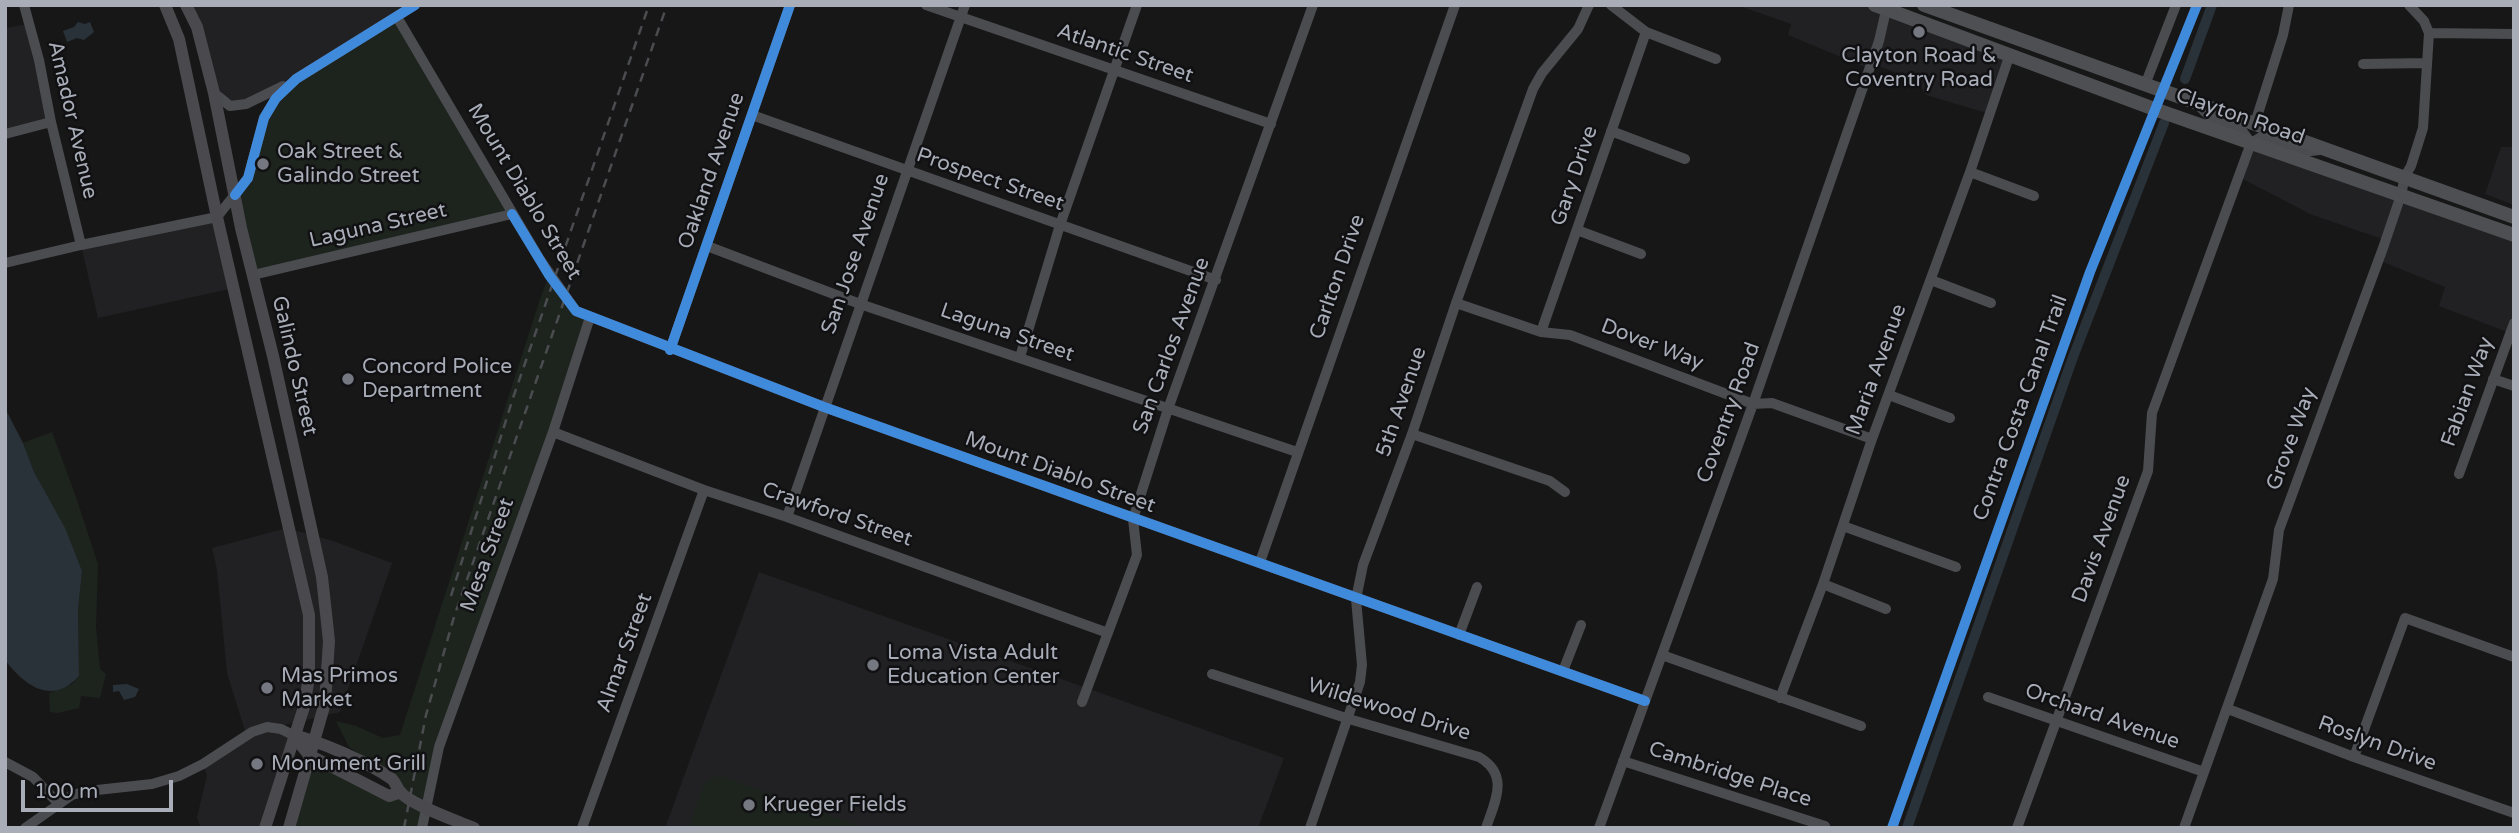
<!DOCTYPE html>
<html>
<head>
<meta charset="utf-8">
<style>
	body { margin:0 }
	#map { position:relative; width:2519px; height:833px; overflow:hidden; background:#171717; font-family:"Varela Round",sans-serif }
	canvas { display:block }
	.frame { position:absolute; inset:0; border:7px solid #a8adb8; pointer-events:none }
	.scale { position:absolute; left:21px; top:780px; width:152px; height:32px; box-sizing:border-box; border:4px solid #a8adb8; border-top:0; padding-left:9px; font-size:21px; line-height:24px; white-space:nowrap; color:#a8adb8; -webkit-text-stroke:5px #111113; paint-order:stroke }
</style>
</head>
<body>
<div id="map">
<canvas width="2519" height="833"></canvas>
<div class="frame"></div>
<div class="scale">100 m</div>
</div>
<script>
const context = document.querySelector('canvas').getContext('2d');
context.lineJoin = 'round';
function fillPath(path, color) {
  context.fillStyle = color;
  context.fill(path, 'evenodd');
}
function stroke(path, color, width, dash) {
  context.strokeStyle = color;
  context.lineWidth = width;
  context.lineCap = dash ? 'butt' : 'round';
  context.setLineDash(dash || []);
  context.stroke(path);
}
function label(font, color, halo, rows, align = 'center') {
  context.font = font + ' "Varela Round",sans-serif';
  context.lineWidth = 5;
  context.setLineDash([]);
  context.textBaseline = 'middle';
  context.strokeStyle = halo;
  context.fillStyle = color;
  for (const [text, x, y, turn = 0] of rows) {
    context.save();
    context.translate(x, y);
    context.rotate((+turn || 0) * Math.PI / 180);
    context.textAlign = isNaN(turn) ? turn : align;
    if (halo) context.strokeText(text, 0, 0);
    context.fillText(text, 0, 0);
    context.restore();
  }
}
fillPath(new Path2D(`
	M186 5H417L296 79 230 106 214 93Z
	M1737 5H1875L2010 54 1990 114 1926 95 1918 82 1872 63 1870 69 1788 35 1791 24Z
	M29 24 51 122 5 134V28Z
	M2251 143 2514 235V323L2510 333 2439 306 2445 287 2378 260 2385 240 2310 214 2239 177Z
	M2501 147H2514V205L2485 194Z
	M217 217 234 288 98 318 81 245Z
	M287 528 333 541 392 563 340 712 276 727 293 735 265 828H201L197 817 207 776 203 764 246 734 227 673 217 570 212 548Z
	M759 572 1284 758 1258 828H665Z`), '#212123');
fillPath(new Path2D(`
	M397 17 512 214 253 275 235 195 248 178 264 118 296 79Z
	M549 275 576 311 590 317 439 747 422 828H288L309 755 389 796 400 792 367 760 349 747 336 721 356 726 383 738 400 735 539 302Z
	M52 432 75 494 98 564 96 627 100 669 106 674 100 698 81 696 79 708 58 713 50 712 49 693 72 684 79 676 78 609 82 571 34 472 23 443Z
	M719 775 865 828H688L705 782Z`), '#1d241e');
fillPath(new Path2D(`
	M78 22 85 24 90 22 94 32 84 40 77 38 67 42 63 31 74 27Z
	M5 408 23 443 34 472 65 528 82 571 78 609 79 676C52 706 25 686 5 660Z
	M127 684 139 689 135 697 124 700 119 691 113 692V685Z`), '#2a3239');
stroke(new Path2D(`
	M2185 79 2212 5
	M1907 828 2073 357 2164 123`), '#2a3239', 10);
stroke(new Path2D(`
	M24 5 39 60 51 122 81 245
	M926 5 1271 124
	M1611 5 1646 32 1716 59
	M397 17 539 258 576 311 824 407 1645 701
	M2429 33 2514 34
	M2363 64 2426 63
	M2145 85 2176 5
	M214 93 230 106 246 104 283 86
	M2199 106 2211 118 2240 128 2251 143
	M752 115 1216 280
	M2255 123 2283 35 2289 5
	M1611 131 1685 159
	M5 134 51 122
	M2251 143 2261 137 2302 152 2320 150
	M1970 172 2034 196
	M1577 230 1641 254
	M707 246 860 304 1297 452
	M5 263 81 245 217 217 248 178 264 118 276 98 296 79 415 5
	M253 275 512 214
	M1931 280 1991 303
	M1456 303 1541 332 1570 335 1753 404 1772 403 1872 439
	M1541 332 1646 32
	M670 350 790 5
	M1020 357 1060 225 1137 5
	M2493 379 2514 386
	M1889 395 1950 418
	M553 432 704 490 787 517 1108 633
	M1412 434 1550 481 1565 492
	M2459 474 2514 323
	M787 517 965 5
	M1843 526 1956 567
	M1260 562 1455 5
	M1823 584 1886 609
	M1459 635 1477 587
	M1662 655 1861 726
	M1563 671 1581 625
	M1212 674 1349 719 1479 757C1510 775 1495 801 1486 828
	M1988 697 2204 772
	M1780 698 1823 584 1872 439 1970 172 2010 54
	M1082 702 1137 555 1133 519 1168 409 1313 5
	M2228 709 2354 757 2514 813
	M2354 757 2405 618 2514 657
	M1623 761 1825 826
	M5 762 33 777 59 804
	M25 828 72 795 88 791 152 784 179 776 203 764 252 732 267 727 281 729 293 735
	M422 828 439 747 553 432 590 317
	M582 828 704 490
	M1310 828 1360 682 1362 665 1356 599 1363 565 1412 434 1456 303 1533 89 1542 73 1578 29 1589 5
	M1599 828 1753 404 1879 41 1887 6
	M2017 828 2148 471 2152 413 2251 143
	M2184 828 2273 579 2279 530 2383 248 2401 195 2405 176 2411 166 2423 128 2429 33 2424 21 2409 5`), '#4b4c50', 10);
stroke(new Path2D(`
	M165 5 179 39 217 217 309 615V677L304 707 265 828
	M186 5 197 27 214 93 241 228 273 356 322 577 329 641 325 703 289 828
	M293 735C320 741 369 763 392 779 396 783 397 789 401 793 414 806 455 820 474 828
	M293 735 309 755 389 796 401 792`), '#4a4a4e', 12);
stroke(new Path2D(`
	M1875 5 2157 110 2514 235
	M1924 5 2514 217`), '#4d4f52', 14);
stroke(new Path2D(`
	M451 596 513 398 649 5
	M404 828 426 715 454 617 667 5`), '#4b4c4f', 2.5, [9, 7]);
stroke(new Path2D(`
	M235 195 248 178 264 118 276 98 296 79 415 5
	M512 214 549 275 576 311 824 407 1645 701
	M670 350 790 5
	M1892 828 2090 272 2197 5`), '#408adc', 10);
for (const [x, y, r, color] of [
	[1919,32,7,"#757880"],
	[263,164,7,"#757880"],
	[348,379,7,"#757880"],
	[873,665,7,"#757880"],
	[267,688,7,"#757880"],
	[257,764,7,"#757880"],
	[749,805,7,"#757880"]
]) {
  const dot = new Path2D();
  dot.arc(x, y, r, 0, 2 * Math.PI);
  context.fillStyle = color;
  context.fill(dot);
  stroke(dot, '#111113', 2.5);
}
label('21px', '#a8adb8', '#111113', [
	["Atlantic Street",1125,54,19],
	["Clayton Road",2240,117,19],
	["Amador Avenue",72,120,77],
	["Oakland Avenue",712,171,-71],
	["Gary Drive",1575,176,-71],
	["Prospect Street",990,180,19],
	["Mount Diablo Street",524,192,59],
	["Laguna Street",378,226,-13],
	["San Jose Avenue",856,254,-71],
	["Carlton Drive",1338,277,-71],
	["Laguna Street",1007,333,19],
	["Dover Way",1652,345,21],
	["San Carlos Avenue",1172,346,-70],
	["Galindo Street",294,366,77],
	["Maria Avenue",1877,370,-70],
	["Fabian Way",2468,392,-70],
	["5th Avenue",1402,402,-71],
	["Contra Costa Canal Trail",2021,408,-70],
	["Coventry Road",1729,413,-70],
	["Grove Way",2292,439,-70],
	["Mount Diablo Street",1060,473,20],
	["Crawford Street",837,515,19],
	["Davis Avenue",2102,539,-70],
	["Mesa Street",488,555,-70],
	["Almar Street",625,653,-70],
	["Wildewood Drive",1389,710,17],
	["Orchard Avenue",2102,717,19],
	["Roslyn Drive",2377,744,20],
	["Cambridge Place",1730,775,18]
]);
label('21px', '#a8adb8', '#111113', [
	["Clayton Road &",1919,56,"center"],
	["Coventry Road",1919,80,"center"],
	["Oak Street &",277,152],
	["Galindo Street",277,176],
	["Concord Police",362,367],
	["Department",362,391],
	["Loma Vista Adult",887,653],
	["Education Center",887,677],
	["Mas Primos",281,676],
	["Market",281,700],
	["Monument Grill",271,764],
	["Krueger Fields",763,805]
], 'left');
</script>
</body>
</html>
